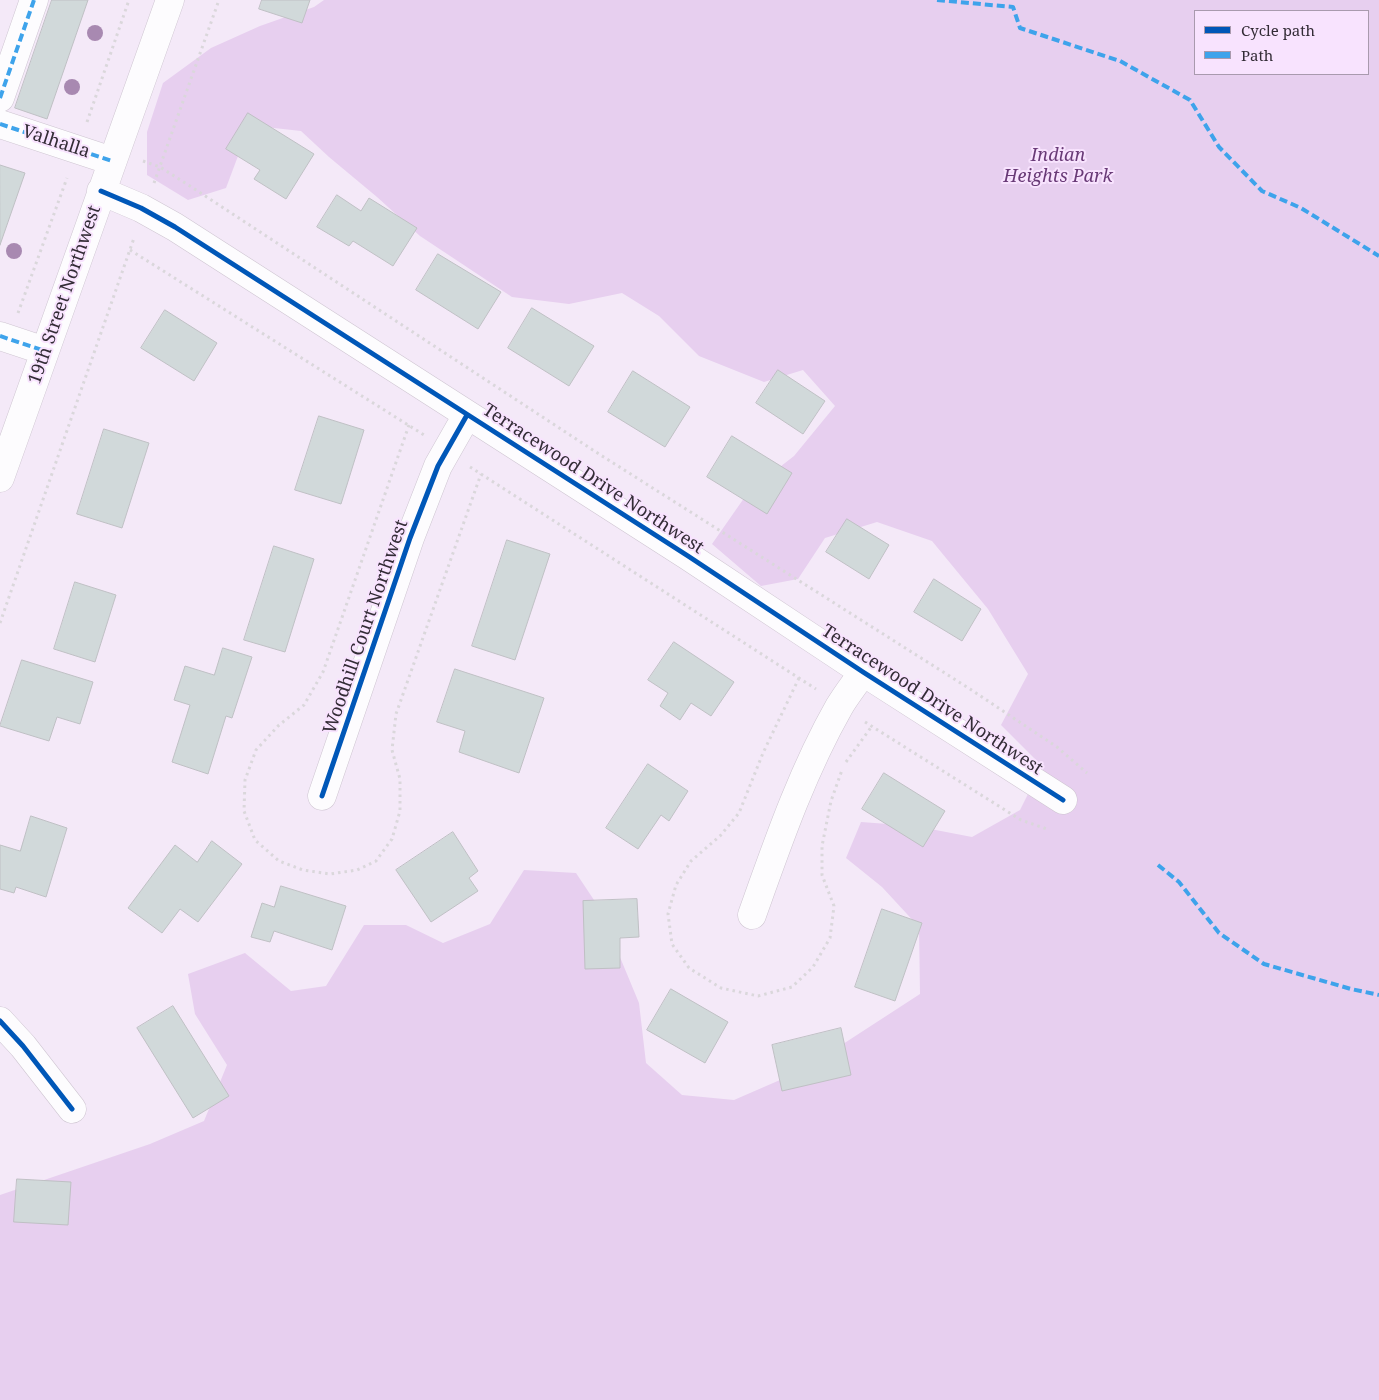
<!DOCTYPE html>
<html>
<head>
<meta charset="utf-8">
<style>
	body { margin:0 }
	#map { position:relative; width:1379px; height:1400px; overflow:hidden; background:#f4e9f8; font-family:"Noto Serif",serif }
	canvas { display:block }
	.legend { position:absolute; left:1194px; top:10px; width:175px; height:65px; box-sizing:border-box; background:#f8e3fe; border:1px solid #a99aae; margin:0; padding:6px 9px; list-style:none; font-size:15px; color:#332c36 }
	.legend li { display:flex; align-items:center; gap:10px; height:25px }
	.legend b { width:25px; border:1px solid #a99aae }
</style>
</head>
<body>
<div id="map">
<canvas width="1379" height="1400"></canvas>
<ul class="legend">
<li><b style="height:6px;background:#0057b8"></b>Cycle path</li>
<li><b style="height:6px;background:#3ea3eb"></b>Path</li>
</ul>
</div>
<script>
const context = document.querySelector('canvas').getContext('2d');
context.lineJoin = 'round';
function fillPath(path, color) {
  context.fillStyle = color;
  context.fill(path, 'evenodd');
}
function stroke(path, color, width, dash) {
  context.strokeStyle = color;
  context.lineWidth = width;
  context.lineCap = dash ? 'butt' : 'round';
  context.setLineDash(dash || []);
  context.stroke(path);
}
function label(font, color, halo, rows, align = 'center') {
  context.font = font + ' "Noto Serif",serif';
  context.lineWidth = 4;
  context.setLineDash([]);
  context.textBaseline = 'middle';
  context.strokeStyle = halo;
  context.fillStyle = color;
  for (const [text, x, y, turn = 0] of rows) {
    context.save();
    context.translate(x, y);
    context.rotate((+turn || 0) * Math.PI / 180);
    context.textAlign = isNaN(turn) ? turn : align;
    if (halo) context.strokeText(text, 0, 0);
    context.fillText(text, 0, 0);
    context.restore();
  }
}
fillPath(new Path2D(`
	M324 0H1379V1400H0V1195L150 1144 204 1121 227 1065 195 1014 188 974 245 953 291 991 326 986 364 925H406L443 943 490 924 524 870 576 873 600 909 639 1003 646 1063 682 1095 734 1100 803 1070 920 994 919 927 882 887 846 858 861 822 915 826 972 837 1020 810 1042 766 1001 725 1028 674 988 609 932 541 877 522 825 538 798 579 761 586 712 544 749 491 794 456 835 406 803 370 764 382 699 356 659 316 622 293 569 304 512 297 420 236 377 197 329 157 301 131 265 127 241 148 226 188 188 200 147 175V132L163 83 211 48 260 26 314 7ZM1195 11H1368V74H1195Z`), '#e7cfef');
const building = new Path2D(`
	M52 0H88L47 119 15 108Z
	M262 0H310L302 23 259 9Z
	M248 113 314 154 286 199 254 179 260 170 226 149Z
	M0 165 25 173 0 245Z
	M337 195 361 211 369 198 417 228 393 266 353 241 349 246 317 227Z
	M438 254 501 292 478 329 416 290Z
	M532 308 594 346 569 386 508 348Z
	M165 310 217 343 194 381 141 348Z
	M778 370 825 401 803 434 756 403Z
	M633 371 690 407 665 447 608 412Z
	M319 416 364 430 341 504 295 490Z
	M104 429 149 443 122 528 77 514Z
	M732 436 792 473 767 514 707 477Z
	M847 519 889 545 869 579 826 552Z
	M507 540 550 554 515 660 472 646Z
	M274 546 314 559 285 652 244 640Z
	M934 579 981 609 962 641 914 612Z
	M75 582 116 595 95 662 54 649Z
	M674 642 734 682 711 716 691 703 680 720 660 706 668 693 648 680Z
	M223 648 252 657 232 718 226 716 208 774 172 762 190 705 174 700 185 666 214 675Z
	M22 660 93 682 80 724 57 717 49 741 0 726Z
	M455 669 544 698 519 773 459 752 465 731 437 722Z
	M648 764 688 791 669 821 661 815 638 849 606 828Z
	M884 773 945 811 923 847 862 809Z
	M31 816 67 828 46 897 16 887 14 893 0 889V845L20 851Z
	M453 832 478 871 469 878 478 891 431 922 396 870Z
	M212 841 242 864 198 922 180 909 162 933 128 908 175 845 197 862Z
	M281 886 346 906 332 950 274 931 270 942 251 937 262 903 274 907Z
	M637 899 639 937 620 938V968L585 969 583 901Z
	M882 909 922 923 895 1001 855 987Z
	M671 989 728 1022 705 1063 647 1030Z
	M173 1006 229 1096 193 1118 137 1028Z
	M841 1028 851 1075 782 1091 772 1045Z
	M17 1179 71 1182 68 1225 14 1222Z`);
fillPath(building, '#d1d9da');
stroke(building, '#bfc0c4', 1);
const minor = new Path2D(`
	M0 98 34 0
	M0 124 112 161
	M101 191 141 208 175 227 688 556 863 672 1063 800
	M0 336 45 351
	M0 478 170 0
	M322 796 410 538 438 466 467 415
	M752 915C777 845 802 772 839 707 846 695 855 684 863 672
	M0 1021 23 1046 72 1109`);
stroke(minor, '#cec5d1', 29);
stroke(new Path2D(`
	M87 122 129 0
	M143 161 160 167 193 188 599 454 970 689 1057 747 1087 773
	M154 183 219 0
	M130 250 424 435
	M18 313 67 178
	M409 425 323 672 304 705 278 726 256 750 245 780 244 811 255 840 279 861 303 870 330 874 357 870 376 861 392 839 400 811V779L392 750 396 714 481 474
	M470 467 816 689
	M0 623 134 238
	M799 678 763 753 739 813 720 836 691 861 676 885 668 914 672 944 689 968 721 988 758 996 792 987 813 967 830 938 834 906 822 875V846L831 801 842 770
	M865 722 1021 820 1047 829
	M846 762 872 726`), '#dad7db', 3, [2.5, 4]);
stroke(minor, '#fdfcfe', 28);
stroke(new Path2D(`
	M937 0 1013 7 1020 28 1120 61 1190 100 1219 147 1262 191 1301 208 1379 256
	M0 98 34 0
	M0 124 112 161
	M0 336 45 351
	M1158 865 1179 882 1219 933 1264 964 1351 989 1379 995`), '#3ea3eb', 4, [8, 4]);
stroke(new Path2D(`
	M101 191 141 208 175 227 688 556 863 672 1063 800
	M322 796 410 538 438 466 467 415
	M0 1021 23 1046 72 1109`), '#0057b8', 5);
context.fillStyle = '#a889b1';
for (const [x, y] of [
	[95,33],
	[72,87],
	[14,251]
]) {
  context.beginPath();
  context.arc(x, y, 8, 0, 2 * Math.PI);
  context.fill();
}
label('18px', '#332c36', '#f8e3fe', [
	["Valhalla",56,142,18],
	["19th Street Northwest",65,295,-71],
	["Terracewood Drive Northwest",593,479,33],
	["Woodhill Court Northwest",366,627,-71],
	["Terracewood Drive Northwest",932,700,33]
]);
label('italic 18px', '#693a77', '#f8e3fe', [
	["Indian",1058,156],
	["Heights Park",1058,177]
]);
</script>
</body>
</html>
